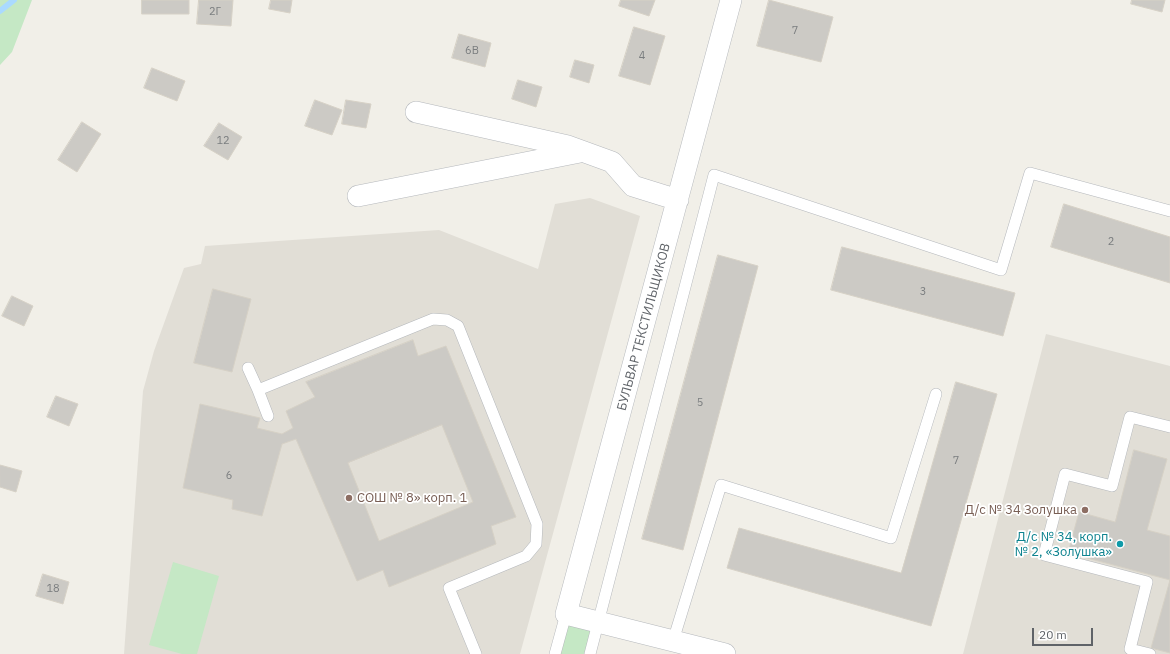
<!DOCTYPE html>
<html>
<head>
<meta charset="utf-8">
<style>
	body { margin:0 }
	#map { position:relative; width:1170px; height:654px; overflow:hidden; background:#f1efe8; font-family:"IBM Plex Sans",sans-serif }
	canvas { display:block }
	.scale { position:absolute; left:1032px; top:628px; width:61px; height:18px; box-sizing:border-box; border:2px solid #5f6368; border-top:0; padding-left:5px; font-size:12px; line-height:14px; white-space:nowrap; color:#5f6368; -webkit-text-stroke:3px #fff; paint-order:stroke }
</style>
</head>
<body>
<div id="map">
<canvas width="1170" height="654"></canvas>
<div class="scale">20 m</div>
</div>
<script>
const context = document.querySelector('canvas').getContext('2d');
context.lineJoin = 'round';
function fillPath(path, color) {
  context.fillStyle = color;
  context.fill(path, 'evenodd');
}
function stroke(path, color, width, dash) {
  context.strokeStyle = color;
  context.lineWidth = width;
  context.lineCap = dash ? 'butt' : 'round';
  context.setLineDash(dash || []);
  context.stroke(path);
}
function label(font, color, halo, rows, align = 'center') {
  context.font = font + ' "IBM Plex Sans",sans-serif';
  context.lineWidth = 3.5;
  context.setLineDash([]);
  context.textBaseline = 'middle';
  context.strokeStyle = halo;
  context.fillStyle = color;
  for (const [text, x, y, turn = 0] of rows) {
    context.save();
    context.translate(x, y);
    context.rotate((+turn || 0) * Math.PI / 180);
    context.textAlign = isNaN(turn) ? turn : align;
    if (halo) context.strokeText(text, 0, 0);
    context.fillText(text, 0, 0);
    context.restore();
  }
}
fillPath(new Path2D(`
	M590 198 640 216 520 654H124L143 391 154 351 184 268 201 264 205 246 439 230 538 269 555 204Z
	M1046 334 1170 366V654H963Z`), '#e1ded6');
fillPath(new Path2D(`
	M0 0H32L12 52 0 65Z
	M173 562 219 576 197 654H182L149 645Z
	M567 621 592 625 588 654H558Z`), '#c5e8c5');
stroke(new Path2D(`
	M0 11 14 0`), '#aadaff', 6);
const building = new Path2D(`
	M142 0H189V14H142Z
	M199 0H233L231 26 197 24Z
	M271 0H292L290 13 269 9Z
	M621 0H655L649 16 619 6Z
	M769 0 833 17 821 62 757 46Z
	M1132 0H1165L1162 12 1131 4Z
	M634 27 665 36 650 85 619 76Z
	M459 34 491 43 485 67 452 58Z
	M575 60 594 65 589 83 570 77Z
	M152 68 185 81 177 101 144 88Z
	M518 80 542 87 536 107 512 99Z
	M315 100 342 110 332 135 305 126Z
	M346 100 371 104 366 128 342 124Z
	M82 122 101 134 77 172 58 160Z
	M219 123 242 137 228 160 204 146Z
	M1064 204 1170 237V283L1051 247Z
	M842 247 1015 293 1003 336 831 290Z
	M718 255 758 266 683 550 642 539Z
	M213 289 251 299 232 372 194 363Z
	M12 296 33 306 24 326 2 316Z
	M413 340 418 356 446 346 516 517 491 526 496 544 389 587 383 570 357 581 296 439 282 444 262 516 232 509 233 500 183 488 200 404 260 418 257 428 282 434 293 428 286 411 315 397 306 382ZM442 425 473 502 379 541 348 463Z
	M956 382 997 394 931 626 727 568 739 528 901 573Z
	M56 396 78 404 69 426 47 417Z
	M1134 450 1167 459 1147 530 1170 536V653L1151 648 1170 580 1068 553 1079 512 1115 522Z
	M0 465 22 471 16 492 0 487Z
	M43 574 69 582 63 604 36 596Z`);
fillPath(building, '#cccac5');
stroke(building, '#d6d1c6', 1);
const lane = new Path2D(`
	M248 368 258 390 433 319 447 320 458 326 537 524 536 544 526 556 449 588 476 654
	M258 390 268 416
	M673 641 721 485 891 538 936 394
	M555 654 566 614
	M590 654 714 175 1001 270 1030 173 1170 211
	M1150 654 1130 649 1147 582 1044 555 1065 474 1112 486 1130 417 1170 427`);
const street = new Path2D(`
	M416 112 568 146 612 162 633 186 678 200
	M358 196 580 152
	M725 654 566 614 731 0`);
stroke(lane, '#b5b8bc', 12);
stroke(street, '#b5b8bc', 22);
stroke(lane, '#fff', 11);
stroke(street, '#fff', 21);
for (const [x, y, r, color] of [
	[349,498,4,"#8d6e63"],
	[1085,510,4,"#8d6e63"],
	[1120,544,4,"#0f9aa8"]
]) {
  const dot = new Path2D();
  dot.arc(x, y, r, 0, 2 * Math.PI);
  context.fillStyle = color;
  context.fill(dot);
  stroke(dot, '#fff', 1.5);
}
label('11px', '#7a7d7f', null, [
	["2Г",215,12],
	["7",795,31],
	["6В",472,51],
	["4",642,56],
	["12",223,141],
	["2",1111,242],
	["3",923,292],
	["5",700,403],
	["7",956,461],
	["6",229,476],
	["18",53,589]
]);
label('13px', '#5f6368', '#fff', [
	["БУЛЬВАР ТЕКСТИЛЬЩИКОВ",644,327,-75]
]);
label('13px', '#785e54', '#fff', [
	["СОШ № 8» корп. 1",357,498],
	["Д/с № 34 Золушка",1077,510,"right"]
], 'left');
label('13px', '#0d838f', '#fff', [
	["Д/с № 34, корп.",1112,537],
	["№ 2, «Золушка»",1112,552]
], 'right');
</script>
</body>
</html>
